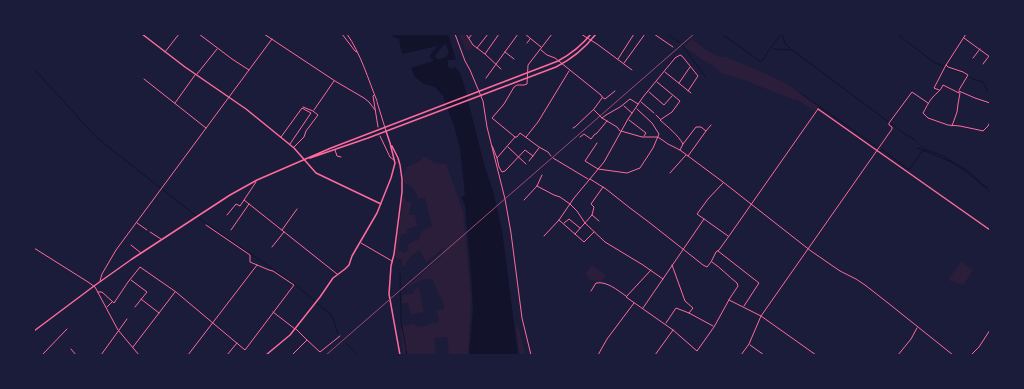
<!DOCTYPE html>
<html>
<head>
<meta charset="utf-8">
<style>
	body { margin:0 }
	#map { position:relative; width:1024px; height:389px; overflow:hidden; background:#1b1b3a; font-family:Raleway,sans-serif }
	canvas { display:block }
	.frame { position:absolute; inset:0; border:35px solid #1b1b3a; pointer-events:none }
</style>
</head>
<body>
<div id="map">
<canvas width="1024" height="389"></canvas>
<div class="frame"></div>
</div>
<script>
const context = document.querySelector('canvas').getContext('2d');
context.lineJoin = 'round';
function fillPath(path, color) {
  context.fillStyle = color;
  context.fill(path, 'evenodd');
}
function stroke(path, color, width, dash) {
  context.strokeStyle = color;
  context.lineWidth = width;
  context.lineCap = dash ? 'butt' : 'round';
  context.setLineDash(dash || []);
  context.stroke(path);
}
fillPath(new Path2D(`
	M459 34H465L473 47 470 50 468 49 466 51Z
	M692 39 706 50 719 57H726C739 62 793 84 798 92L818 106 815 111 796 99 794 100 744 80 721 73 712 65 703 60 684 47Z
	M423 157H425L435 163 446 164 463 211 471 298 468 355H449L447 337 434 338 436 354H442V355H403L402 341 400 330 403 326 412 324 419 327 439 322 437 311 444 309V305L432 279 420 280 407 288V287L442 256 443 246 441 250 426 262 419 250 409 258 404 267 402 264V260L395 257 403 198 405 197V201L411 202 409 215H415L417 226 407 229V234H401L398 251H402L405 253 408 249 407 245 415 240 418 241 422 231 432 226 425 198H418C415 189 413 186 404 183L403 173 405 171C407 164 409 166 415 164 418 162 421 160 423 157Z
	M961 262 973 270 963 285 948 280Z
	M592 265 606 275 601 282 590 280 585 274Z
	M419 287 424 312 411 314 408 303H402L403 295 414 293 413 290Z
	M518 326 525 353V355H520L519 351 516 327Z`), '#2a1e3b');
fillPath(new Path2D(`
	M392 34H448L456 60H448V66L451 69 455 67 460 73 464 85 484 164 494 194 502 230 518 355H469L473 310 471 275 465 205 461 197 465 195 460 149 455 129 443 96 435 87 424 84 415 77 411 68 446 57 449 53 446 44 402 54 399 39 393 37Z`), '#12122b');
stroke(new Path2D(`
	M667 34 680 43
	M696 34 698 35 699 34
	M722 34 761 62 780 35H781L778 34
	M897 34 935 63 944 66
	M783 36 785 44 790 48
	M682 45 705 76
	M774 49 790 50 791 49 906 135 914 139 924 149 943 156 968 171 987 188 990 184
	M669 64 673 58
	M946 67 963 73 973 79 983 82 987 90 990 91
	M34 69 97 138 204 222 293 283 315 301
	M800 93 877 147
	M918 148 951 162 967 172 990 192
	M881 149 908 169H910L921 152 924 151
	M400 274 401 321 407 355
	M317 303 332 316 338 334
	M347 344 357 355`), '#12122b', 1);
stroke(new Path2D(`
	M438 63 432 56 444 41V37L441 34`), '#12122b', 4);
stroke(new Path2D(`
	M199 34 232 59 249 70 272 39
	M264 34 335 81 364 98 369 102 375 110
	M342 34 355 51 357 52
	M347 34C361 54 368 79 377 101
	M455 34 465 61 470 70 483 101 487 127 505 199 511 233 522 318 531 355
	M466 34 473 45 485 54 499 34
	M525 34 541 47
	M581 34 597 44 632 70
	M654 34 673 47
	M469 38 472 34
	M964 38 990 57
	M527 43 530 39
	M477 48 488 34
	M541 50 547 55 555 58 601 95 602 97 605 99 615 91
	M165 52 179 34
	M505 52 514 59
	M485 54 501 69
	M973 58 980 49
	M618 59 634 34
	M624 63 645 34
	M983 64 989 56
	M665 72 691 93
	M197 74 217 49
	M486 78 518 34
	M144 79 206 128
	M657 82 680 101 672 112 660 120C668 127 678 135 683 144L680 150
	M679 83 690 67
	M939 90 934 88 946 65
	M959 90 968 75 963 72 948 67 946 65 966 34
	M649 92 664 105 672 96
	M374 95 373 96 378 127
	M641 102 654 113
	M175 103 195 75
	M990 103 975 98 959 91V93L943 85C941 91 936 93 932 98 928 103 926 108 923 113L928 118 948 125 960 126 979 130 983 131 988 126 990 122
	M624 106 632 113
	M314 110 334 81
	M594 110 602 118 617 127 620 131
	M656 115 660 119
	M602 118 606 115 620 107 630 99 638 104
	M629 120 646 133 644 136
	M952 126 957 112 958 104 960 93
	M573 128 575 127 594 109 602 98
	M621 131 642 137H658L668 144 680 150 723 182 811 251 840 271 856 279 865 285 888 303 953 355
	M706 131 711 125
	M380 136 390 157 394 160
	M281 137 302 108 311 113 290 144
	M515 137 492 118 504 104 514 87 517 85H524L527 84 528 65 552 34
	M526 137 538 122 569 71
	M580 137 584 134 591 139 594 135 597 133 607 121
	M597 143 585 161 598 169 627 173 640 168 653 148 659 134 652 123 637 109
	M683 144 696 127H701L706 131 688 156
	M492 146 493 148 497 158 515 137H517L520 133 539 147 548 152 551 156
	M294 147 304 137 306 131 318 115 313 111 303 107
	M508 147 526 164
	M335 150 337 156 341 157
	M497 158 499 167 502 172 505 171 525 150 533 156
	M553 158 588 179
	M529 161 539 148
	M670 173 686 155
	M590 179 606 189 630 208 650 223 693 257 703 265 707 267 711 262 716 252 719 250 729 236 818 109
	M256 182 244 200 337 274
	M723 183 708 199 697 214 728 236
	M537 186 554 195 560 197 570 204 577 211 585 223 605 242 643 265 663 279
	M524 200 537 186 542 175
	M227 215 236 204 240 206 244 200
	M592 215 599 221
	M559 220 584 242 594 232
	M137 223 147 230
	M564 223 569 219 580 228
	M231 230 249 204
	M282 230 297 209
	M150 232 161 239
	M575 234 592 215 594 207 591 204 603 187
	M544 236 559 220 574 198 604 162 628 119 643 97 675 58 680 55 682 56 698 76 688 91
	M361 243 392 261
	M131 245 141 253
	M272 247 284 232
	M718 251 759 283 744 306
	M672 265 685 301 693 308 689 313
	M651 270 626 297 673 330 697 351 714 327 730 298 738 286 737 283C728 276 721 268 712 262
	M131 280 147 292 135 307
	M100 281 102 274 116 250 249 70
	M591 291 596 283C607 281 617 290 626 296
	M98 292H102L114 303 128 282 140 267 176 292 245 350 294 285 273 271 269 270 250 262V255L206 225
	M141 299 159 313
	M729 300 761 316 816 355
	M107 307 112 302
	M643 308 704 219
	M273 312 295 329
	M666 323 676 308 689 313 713 326
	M307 340 320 352 340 336
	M750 345 764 355
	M133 347 175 292
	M71 349 76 355
	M42 355 67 329
	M101 355 127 319
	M188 355 257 265
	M227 355 237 343
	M292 355 307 340 296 329
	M598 355 607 339 634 303
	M655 355 673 330
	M741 355 749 344 761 316 892 129V127L889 125V123L912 92 928 103
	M898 355 911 339 917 328
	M971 355 979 347 990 330`), '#ff6b9d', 1);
stroke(new Path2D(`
	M377 102 386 131
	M34 248 88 282 95 287 118 330 139 355`), '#ff6b9d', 1);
stroke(new Path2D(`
	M142 34 185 67 246 109 267 126 294 148 316 173 381 204
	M818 109 990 230
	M386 131 390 143
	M392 146 398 158 400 165 402 179V192L394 254 391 266 389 294 400 355
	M266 355 290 335 320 297 333 278 345 269 349 265 352 256 377 213 391 178 395 163 390 143`), '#ff6b9d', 1.5);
stroke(new Path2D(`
	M310 158 368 138 556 67C572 59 585 48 596 34
	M34 331 94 286 132 259 230 195 257 180 331 148 558 61C571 54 582 45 591 34`), '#ff6b9d', 1.5);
stroke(new Path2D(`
	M326 355 694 34`), '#a44b75', 1);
</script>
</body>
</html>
